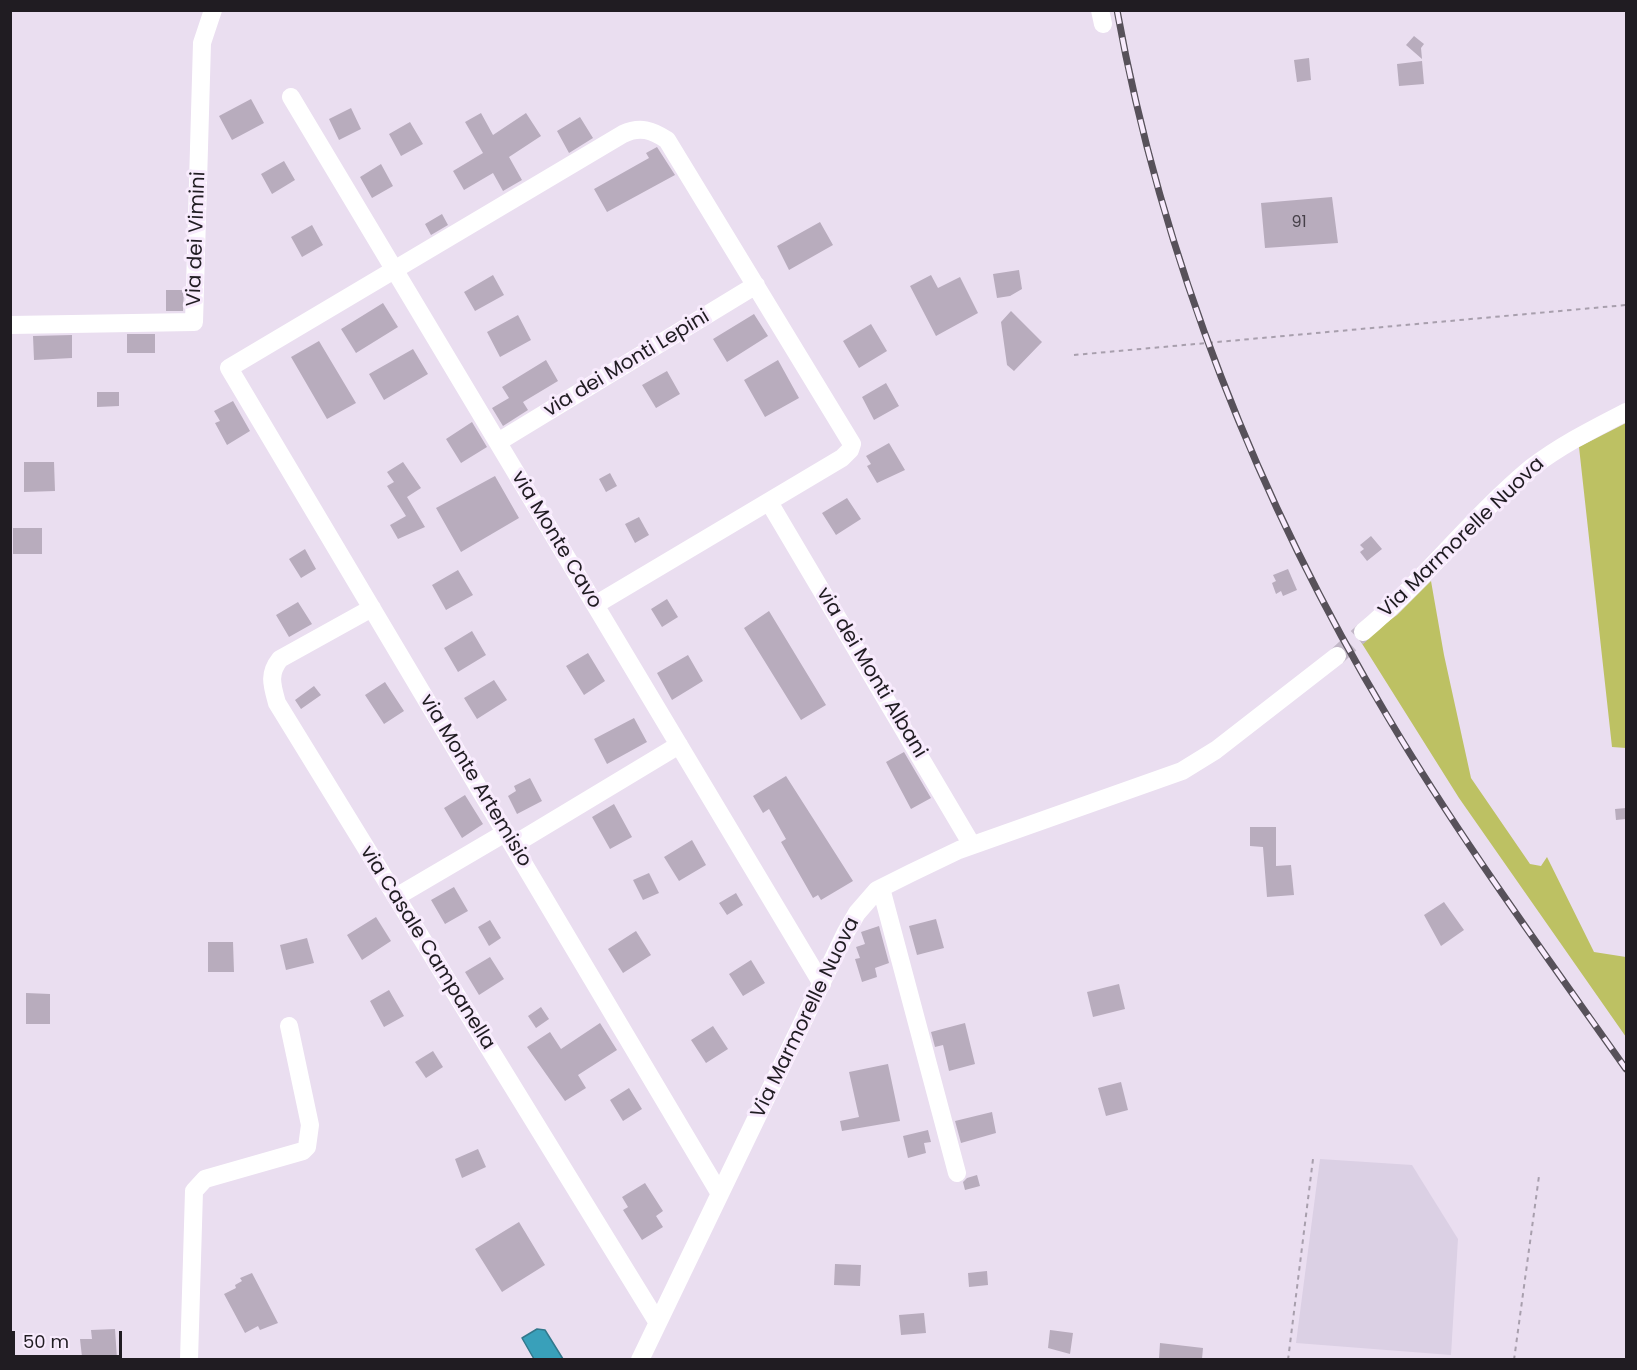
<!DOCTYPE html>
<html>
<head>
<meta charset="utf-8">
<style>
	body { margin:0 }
	#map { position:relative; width:1637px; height:1370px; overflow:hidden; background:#eadef0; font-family:Poppins,sans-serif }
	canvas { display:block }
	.frame { position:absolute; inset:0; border:12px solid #201c22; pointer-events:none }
	.scale { position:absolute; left:12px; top:1331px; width:110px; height:27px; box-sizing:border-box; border:3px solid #201c22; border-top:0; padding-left:8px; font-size:18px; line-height:21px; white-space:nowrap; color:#201c22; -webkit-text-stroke:4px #f8ebfd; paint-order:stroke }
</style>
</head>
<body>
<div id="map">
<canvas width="1637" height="1370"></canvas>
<div class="frame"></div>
<div class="scale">50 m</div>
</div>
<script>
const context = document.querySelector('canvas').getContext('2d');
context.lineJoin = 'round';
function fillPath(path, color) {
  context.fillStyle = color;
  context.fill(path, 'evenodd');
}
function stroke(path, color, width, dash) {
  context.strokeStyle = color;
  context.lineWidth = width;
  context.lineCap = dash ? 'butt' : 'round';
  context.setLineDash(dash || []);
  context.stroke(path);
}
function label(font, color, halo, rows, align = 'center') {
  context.font = font + ' Poppins,sans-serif';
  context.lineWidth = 6;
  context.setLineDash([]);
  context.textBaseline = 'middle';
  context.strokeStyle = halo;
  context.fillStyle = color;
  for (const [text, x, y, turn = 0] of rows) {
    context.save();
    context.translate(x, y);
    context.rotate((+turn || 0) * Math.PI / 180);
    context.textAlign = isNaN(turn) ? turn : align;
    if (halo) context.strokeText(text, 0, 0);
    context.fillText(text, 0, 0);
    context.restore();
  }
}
fillPath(new Path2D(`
	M1320 1159 1412 1165 1458 1239 1451 1355 1296 1343Z`), '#dbd0e4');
fillPath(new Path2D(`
	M1626 423V748L1612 747 1579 447Z
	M1431 581 1444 655 1471 778 1530 864 1541 866 1547 857 1594 952 1626 957V1037L1459 798 1361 642 1397 615Z`), '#bdc163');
const water = new Path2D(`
	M537 1329 545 1330 563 1359H534L522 1338Z`);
fillPath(water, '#39a0ba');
stroke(water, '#32788c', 1.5);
fillPath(new Path2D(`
	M1414 36 1424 44 1421 48 1422 59 1406 45Z
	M1309 58 1311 80 1297 82 1294 60Z
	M1422 61 1424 84 1399 86 1397 64Z
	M251 99 264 123 232 140 219 116Z
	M351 108 361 129 339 140 329 119Z
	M481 113 493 135 526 113 541 136 509 157 522 180 503 191 493 173 464 190 453 171 483 153 465 122Z
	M580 117 593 138 569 153 557 131Z
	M410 122 423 144 401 156 389 134Z
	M657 147 675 175 607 212 594 189 649 158 646 153Z
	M284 161 295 180 272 194 261 174Z
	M381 164 393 186 372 198 360 177Z
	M1332 197 1338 243 1265 248 1261 203Z
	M442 214 448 225 431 235 425 224Z
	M820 222 833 245 789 270 777 246Z
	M312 225 323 245 302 257 291 237Z
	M1019 270 1022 289 1010 296 997 298 993 274Z
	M493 275 504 295 475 311 464 292Z
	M931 275 938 288 960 277 978 313 936 336 910 286Z
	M166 290H184L183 311H166Z
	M383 303 398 327 356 353 341 329Z
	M1011 311 1042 342 1014 371 1007 365 1001 322Z
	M754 314 768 336 727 362 713 339Z
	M518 315 531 340 500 357 487 332Z
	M871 324 887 351 859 368 843 341Z
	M127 334H155V353H127Z
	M72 335V358L34 360 33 336Z
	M319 341 356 403 327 419 291 357Z
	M413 349 428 374 384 400 369 374Z
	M546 360 558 381 523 402 528 410 503 426 492 408 509 398 502 387Z
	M778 360 799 398 765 417 744 380Z
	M667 371 680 394 656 408 642 385Z
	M886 383 899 406 874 420 862 397Z
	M97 392H119V406L97 407Z
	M233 401 250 431 227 445 215 423 220 421 214 411Z
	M472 422 487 447 461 463 446 439Z
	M889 443 905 470 877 483 867 466 871 464 866 456Z
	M24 462H54L55 491 24 492Z
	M403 462 421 488 407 497 425 527 398 539 390 525 406 516 387 486 394 482 387 472Z
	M610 473 617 486 606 492 599 479Z
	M495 476 519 518 461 552 436 508Z
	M847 498 861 519 836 535 822 513Z
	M639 517 649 535 635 543 625 524Z
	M13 528H42V554H13Z
	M1371 536 1382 549 1367 561 1360 552 1364 549 1360 545Z
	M305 549 316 569 301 578 289 559Z
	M1288 569 1297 590 1283 596 1281 591 1276 594 1272 583 1276 581 1273 575Z
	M458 570 473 595 446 610 432 585Z
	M667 599 678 617 662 627 651 609Z
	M298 602 312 624 289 637 276 615Z
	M769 611 826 705 801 720 744 628Z
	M472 631 486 655 458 672 444 648Z
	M588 653 605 681 584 695 566 666Z
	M688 655 703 681 672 700 657 673Z
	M494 680 507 700 477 719 464 698Z
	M385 682 404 711 384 724 365 695Z
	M314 686 321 695 301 709 295 700Z
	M634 718 647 742 607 764 594 739Z
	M904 752 931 798 911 809 886 762Z
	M786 776 853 881 821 900 818 895 813 898 781 842 786 839 769 809 763 813 753 796Z
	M530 778 542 801 517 814 508 796 516 791 514 786Z
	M465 795 483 824 462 838 444 808Z
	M614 804 632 837 610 849 592 817Z
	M1626 808V819L1616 820 1615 809Z
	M1250 827H1276V866L1291 865 1294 895 1267 897 1263 847 1250 846Z
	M692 840 706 865 679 881 664 857Z
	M649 873 659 893 643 900 633 880Z
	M454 887 468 911 445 924 431 900Z
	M736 893 743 905 727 915 719 903Z
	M1444 902 1464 930 1441 946 1424 915Z
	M376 917 391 941 362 960 347 935Z
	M936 919 944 948 917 955 909 926Z
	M490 920 501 938 489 946 478 927Z
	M879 926 889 963 875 968 877 977 862 982 855 959 860 958 856 947 865 944 861 932Z
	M636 931 651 955 623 973 608 949Z
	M307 938 314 963 286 970 280 945Z
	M208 942H233L234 972H208Z
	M490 957 504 979 479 995 465 972Z
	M751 960 765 983 743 996 729 974Z
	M1119 984 1125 1009 1093 1017 1087 992Z
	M389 990 404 1016 384 1027 370 1001Z
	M26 993 50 994V1024H26Z
	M541 1007 549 1019 536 1028 528 1016Z
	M600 1023 617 1050 578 1075 586 1088 565 1101 527 1047 550 1032 561 1049Z
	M965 1023 975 1064 949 1071 943 1045 935 1047 931 1032Z
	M713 1026 728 1049 706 1063 691 1040Z
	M433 1051 443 1067 426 1078 415 1062Z
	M888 1064 900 1121 842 1131 840 1121 859 1117 849 1072Z
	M1121 1082 1128 1110 1106 1116 1098 1088Z
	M629 1088 642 1109 623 1121 610 1100Z
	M992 1112 996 1133 961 1143 955 1121Z
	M928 1130 931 1142 924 1143 926 1153 908 1158 903 1136Z
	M478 1149 486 1167 462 1178 455 1159Z
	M977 1175 980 1186 965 1190 963 1182 967 1178Z
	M645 1183 663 1211 656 1216 663 1227 642 1240 623 1210 628 1207 622 1197Z
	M519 1222 545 1265 502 1292 475 1249Z
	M835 1264 861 1265 860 1286 834 1285Z
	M987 1271 988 1285 969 1287 968 1273Z
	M252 1273 278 1323 260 1330 258 1326 245 1333 224 1294 236 1288 235 1285 242 1281 240 1278Z
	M924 1313 926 1333 901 1335 899 1315Z
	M115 1329 117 1359 82 1357 80 1339H92L91 1330Z
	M1050 1330 1073 1333 1070 1354 1048 1348Z
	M1160 1343 1203 1348 1202 1359H1159Z`), '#b8acbd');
stroke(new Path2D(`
	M1337 656 1363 632`), '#c2b7c7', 18, [18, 9]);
stroke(new Path2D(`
	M1074 355 1626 305
	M1288 1360 1313 1159
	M1514 1360 1539 1176`), '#a89fad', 2, [4.5, 4.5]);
stroke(new Path2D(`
	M1100 10 1103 24
	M291 97 822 984
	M10 325 194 322 202 43 213 10
	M498 442 756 285
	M769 502 972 845
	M595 605 842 458 850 450 852 444 667 140C652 130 640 126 623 134L229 368 720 1194
	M372 608 280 659C268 674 272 685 277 703L658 1323
	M1363 632C1423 582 1472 517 1531 468 1561 445 1593 429 1626 412
	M513 845 679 745
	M881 888 957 1173
	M396 897 505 833
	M189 1360 194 1191 205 1179 303 1151 307 1147 310 1125 289 1026
	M640 1360 846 932 857 913 877 890 911 873 959 850 1182 771 1216 750 1337 656`), '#fff', 18);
const rail = new Path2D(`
	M1117 10C1162 259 1259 503 1389 719 1461 840 1545 954 1626 1069`);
stroke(rail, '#57515a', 7);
stroke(rail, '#f8ebfd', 4.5, [14]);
label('16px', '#464049', null, [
	["91",1299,223]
]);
label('20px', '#201c22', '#f8ebfd', [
	["Via dei Vimini",197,239,-88],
	["via dei Monti Lepini",627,364,-31],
	["Via Marmorelle Nuova",1462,538,-44],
	["via Monte Cavo",556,540,59],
	["via dei Monti Albani",871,673,59],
	["via Monte Artemisio",475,781,59],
	["via Casale Campanella",427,948,58],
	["Via Marmorelle Nuova",806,1018,-64]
]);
</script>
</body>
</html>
